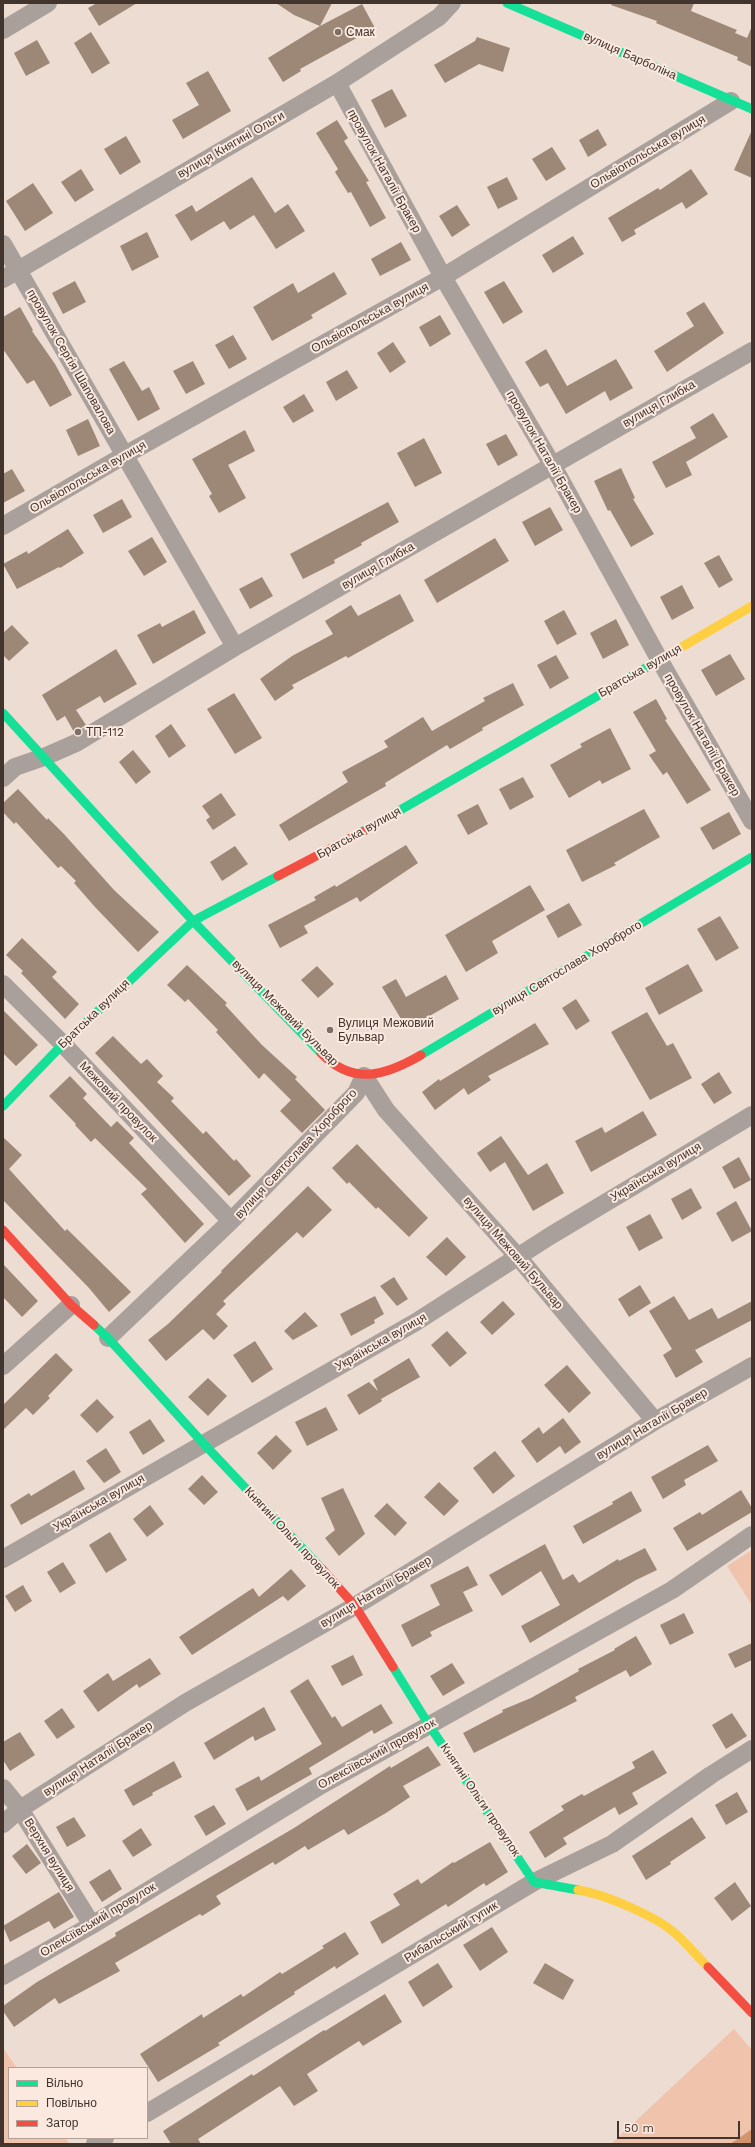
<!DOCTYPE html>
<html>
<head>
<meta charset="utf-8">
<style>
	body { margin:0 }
	#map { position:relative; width:755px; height:2147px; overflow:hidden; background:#ecdcd2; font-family:"Work Sans",sans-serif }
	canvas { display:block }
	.frame { position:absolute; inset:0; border:4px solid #41352e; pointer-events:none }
	.legend { position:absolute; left:8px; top:2067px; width:140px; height:72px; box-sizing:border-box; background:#fbe8de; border:1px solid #b1a098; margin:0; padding:5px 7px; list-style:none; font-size:12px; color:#41352e }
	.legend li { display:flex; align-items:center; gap:8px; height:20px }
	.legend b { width:20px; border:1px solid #b1a098 }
	.scale { position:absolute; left:617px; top:2121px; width:123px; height:18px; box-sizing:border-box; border:2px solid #41352e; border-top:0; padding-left:5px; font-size:12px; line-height:14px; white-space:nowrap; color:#41352e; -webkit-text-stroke:3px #fbe8de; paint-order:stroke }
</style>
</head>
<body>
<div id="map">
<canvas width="755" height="2147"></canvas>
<div class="frame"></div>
<ul class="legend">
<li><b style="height:5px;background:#16e098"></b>Вільно</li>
<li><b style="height:5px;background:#ffcf43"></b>Повільно</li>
<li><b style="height:5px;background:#f24e42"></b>Затор</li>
</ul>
<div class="scale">50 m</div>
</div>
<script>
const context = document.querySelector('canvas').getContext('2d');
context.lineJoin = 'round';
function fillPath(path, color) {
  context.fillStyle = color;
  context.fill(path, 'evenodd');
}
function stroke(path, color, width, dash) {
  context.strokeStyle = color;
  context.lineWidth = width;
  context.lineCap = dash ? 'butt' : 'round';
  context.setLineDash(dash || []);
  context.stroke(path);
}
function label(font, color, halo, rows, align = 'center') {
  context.font = font + ' "Work Sans",sans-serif';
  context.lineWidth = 4;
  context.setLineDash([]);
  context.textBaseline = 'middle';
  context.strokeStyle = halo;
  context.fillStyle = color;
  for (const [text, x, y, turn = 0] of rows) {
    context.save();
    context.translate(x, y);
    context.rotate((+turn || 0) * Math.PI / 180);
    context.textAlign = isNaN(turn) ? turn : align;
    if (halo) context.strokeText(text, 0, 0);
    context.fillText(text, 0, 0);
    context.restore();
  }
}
fillPath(new Path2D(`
	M752 1550V1605L727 1566Z
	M734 2029 752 2050V2129L730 2144H611Z
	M3 2048 17 2068H9V2138H65L70 2144H3Z`), '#f0c4ac');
fillPath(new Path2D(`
	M752 2129V2144H730Z`), '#d2936f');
fillPath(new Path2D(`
	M97 3H137L99 26 88 8Z
	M276 3H332L320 26 362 4 375 28 300 69 301 71 283 82 268 58 320 26 294 15Z
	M612 3H694L691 11 737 30 735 33 747 38 752 26V67L737 60 738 57 656 23 657 21 611 5Z
	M91 32 110 63 92 74 74 43Z
	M477 37 510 48 503 72 479 64 445 83 434 65 475 41Z
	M37 40 50 63 26 76 14 53Z
	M208 71 231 111 183 139 172 120 199 105 186 83Z
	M392 89 407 116 385 128 371 100Z
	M337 120 348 138 344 141 369 181 366 182 386 218 370 227 351 192 348 193 335 172 338 169 316 133Z
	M598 129 607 145 588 157 579 140Z
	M752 130V178L734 170Z
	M126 136 141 162 120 175 104 149Z
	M552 147 566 169 546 181 532 159Z
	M81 169 94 190 75 202 61 182Z
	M691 169 708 194 686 209 682 202 634 230 636 234 622 242 608 218 658 188 660 190Z
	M252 177 275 213 288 204 305 231 276 249 254 215 230 230 224 221 191 241 175 215 192 205 196 212Z
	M507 177 518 199 498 209 487 187Z
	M33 183 53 213 25 231 6 201Z
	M457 205 470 225 452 237 439 216Z
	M147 232 159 257 132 271 120 246Z
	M573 236 584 254 553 273 542 255Z
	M401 242 411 260 380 276 371 259Z
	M334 272 347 294 311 315 313 318 272 341 253 307 293 283 298 293Z
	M75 281 86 302 63 314 52 293Z
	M504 281 523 312 503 324 484 292Z
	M704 302 724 333 667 372 654 351 694 326 686 313Z
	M20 307 33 330 32 331 55 364 72 395 50 407 34 380 27 384 3 349V317Z
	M440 315 451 334 430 347 419 327Z
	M233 335 247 359 229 369 215 345Z
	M393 342 406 362 390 373 377 353Z
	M546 349 567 386 616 359 633 388 610 401 605 391 566 414 548 383 540 387 525 362Z
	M124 361 142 391 149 387 160 409 138 421 109 369Z
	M193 361 205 384 186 394 173 371Z
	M347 370 358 388 336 401 326 382Z
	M304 394 314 411 293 423 283 407Z
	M713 413 728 437 686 462 692 475 666 488 652 462 696 438 690 427Z
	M88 419 100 446 78 456 66 430Z
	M245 430 255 451 228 465 246 498 219 513 209 496 212 494 192 459Z
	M506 434 518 455 498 466 486 444Z
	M424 438 442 473 415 487 397 453Z
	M621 468 635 498 633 499 654 534 631 547 610 510 608 511 594 481Z
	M12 469 25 491 3 503V474Z
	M122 499 132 517 103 533 93 515Z
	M388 502 399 522 361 543 362 545 334 560 335 563 303 579 290 554Z
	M550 507 563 530 535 546 522 522Z
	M68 529 84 553 60 568 59 567 17 589 3 564 27 551 28 554Z
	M152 537 167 562 144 576 128 551Z
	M495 538 509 561 437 603 424 580Z
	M719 555 733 580 719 588 704 563Z
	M262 577 273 596 250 609 239 589Z
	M682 585 694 608 672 620 660 597Z
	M400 594 414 621 348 658 346 656 292 685 294 688 275 701 260 679 292 656 333 634 325 621 351 605 358 616Z
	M194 610 206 633 153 664 137 635 160 623 162 627Z
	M564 610 577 634 557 645 544 621Z
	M616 619 629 645 603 659 590 633Z
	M12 625 29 643 9 661 3 655V633Z
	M116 649 137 684 104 703 100 696 76 710 86 725 74 732 65 716 57 721 42 695Z
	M730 654 745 679 716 696 701 670Z
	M556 655 569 678 550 689 537 665Z
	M513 683 524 705 482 728 483 730 450 749 447 745 385 783 386 786 289 841 279 825 348 782 342 772 388 747 384 741 423 717 432 731 485 701 483 698Z
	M234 693 262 738 235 754 207 709Z
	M656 699 667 719 665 720 711 790 687 804 667 772 663 775 649 755 656 751 633 712Z
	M171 724 186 746 169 758 155 736Z
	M610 728 631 769 602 784 600 780 569 798 550 765 582 747 580 744Z
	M133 750 151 772 136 784 119 762Z
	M523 777 534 797 510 810 499 789Z
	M18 789 47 820 48 818 63 833 114 890 159 932 138 952 95 907 74 883 76 881 61 866 58 868 16 822 14 824 3 812V803Z
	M221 793 236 815 213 830 206 820 210 817 202 806Z
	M478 804 488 824 468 835 457 815Z
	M644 809 660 837 614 863 616 865 582 882 566 850Z
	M729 812 741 834 713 850 700 828Z
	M406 845 418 863 360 902 357 897 304 926 308 933 280 948 268 925 316 900 314 897 335 885 336 887Z
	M235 846 248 864 222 881 210 862Z
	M530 885 545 910 492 941 498 953 466 972 445 935Z
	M569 903 582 925 558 938 546 916Z
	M720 916 739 948 716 961 697 929Z
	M22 938 57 972 52 977 79 1004 65 1019 21 973 23 971 6 955Z
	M688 964 703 991 659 1015 645 988Z
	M187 965 227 1003 225 1005 262 1045 297 1077 295 1079 325 1110 302 1133 280 1111 291 1100 264 1073 259 1079 216 1032 218 1030 188 999 185 1002 167 985Z
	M317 966 334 984 318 998 301 980Z
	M446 975 459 999 407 1029 382 987 396 979 406 997Z
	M576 999 590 1021 576 1030 562 1008Z
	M3 1010 38 1045 16 1066 3 1053Z
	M647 1012 667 1046 673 1043 692 1078 650 1100 611 1032Z
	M535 1023 549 1044 488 1076 491 1080 468 1095 464 1088 435 1110 422 1092 439 1079 440 1081Z
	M113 1036 141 1064 147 1059 163 1076 157 1082 174 1098 171 1101 203 1134 206 1131 234 1161 236 1159 251 1176 229 1196 95 1053Z
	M719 1072 732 1093 714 1104 701 1084Z
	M70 1076 87 1094 83 1098 111 1127 117 1121 134 1138 129 1143 204 1224 185 1243 141 1194 147 1189 95 1138 91 1142 75 1125 76 1124 49 1096Z
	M643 1111 657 1135 591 1172 575 1141 602 1127 605 1133Z
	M501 1136 528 1175 547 1163 564 1193 533 1211 505 1162 490 1172 477 1153Z
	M3 1137 22 1155 9 1169 65 1231 67 1229 131 1292 109 1312 89 1288 3 1200Z
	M357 1144 428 1218 409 1237 378 1207 376 1209 349 1182 347 1184 332 1168Z
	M739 1157 751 1180 734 1189 722 1167Z
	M308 1186 332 1210 303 1238 297 1232 223 1301 226 1304 216 1314 228 1326 214 1340 203 1329 166 1361 148 1340 168 1324 222 1272 221 1271Z
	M691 1188 702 1208 682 1220 671 1199Z
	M736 1201 752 1231 732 1242 716 1213Z
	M650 1214 663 1238 639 1251 626 1227Z
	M447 1237 466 1257 446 1276 426 1257Z
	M3 1264 38 1301 22 1317 3 1297Z
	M394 1277 408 1299 397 1306 380 1286Z
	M640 1285 651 1303 629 1317 618 1299Z
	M375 1296 384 1314 374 1320 375 1323 351 1336 340 1314Z
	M674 1296 689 1320 712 1308 718 1319 752 1301V1320L695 1350 703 1362 676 1378 663 1355 672 1349 649 1311Z
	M503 1301 515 1314 492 1335 480 1322Z
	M305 1312 318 1326 293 1340 284 1331Z
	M447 1331 467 1353 450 1367 431 1345Z
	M255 1341 273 1369 252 1383 233 1355Z
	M56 1353 73 1370 48 1396 50 1398 33 1415 26 1408 3 1430V1405Z
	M409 1358 420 1377 381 1399 382 1401 359 1415 347 1395 369 1382 378 1391 373 1380Z
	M567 1365 591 1393 569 1413 544 1385Z
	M208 1378 227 1396 208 1416 188 1397Z
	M97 1399 114 1417 97 1433 80 1415Z
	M326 1407 338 1430 307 1446 295 1422Z
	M563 1418 581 1442 565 1454 560 1446 537 1463 521 1441 539 1427 543 1434Z
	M150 1419 165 1441 143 1455 129 1432Z
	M276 1435 292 1451 273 1470 257 1453Z
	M708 1445 718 1461 684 1480 686 1485 663 1499 651 1477Z
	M106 1448 121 1472 104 1483 86 1461Z
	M495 1451 515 1476 493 1494 473 1468Z
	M74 1470 85 1489 21 1525 10 1505 29 1493 31 1496Z
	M202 1475 218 1492 204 1505 188 1489Z
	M439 1482 459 1501 444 1516 424 1497Z
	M343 1488 365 1534 339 1556 325 1538 335 1530 321 1498Z
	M741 1490 752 1508V1512L687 1551 673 1528 700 1512 702 1515Z
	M631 1491 642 1511 583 1544 573 1526 613 1504 612 1502Z
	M387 1503 407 1523 395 1536 374 1516Z
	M150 1505 164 1524 147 1537 133 1519Z
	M110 1532 127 1560 106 1573 89 1545Z
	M545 1544 563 1580 573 1574 579 1583 618 1559 619 1561 645 1548 657 1570 636 1580 530 1643 521 1626 560 1605 541 1571 502 1596 489 1575Z
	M63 1562 76 1583 60 1593 47 1572Z
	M468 1566 478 1585 463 1592 473 1611 430 1632 432 1636 412 1647 401 1625 440 1605 430 1585Z
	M291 1569 306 1586 288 1601 283 1596 192 1655 179 1637 253 1588 259 1597Z
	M23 1585 32 1601 15 1612 5 1596Z
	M684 1613 694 1633 670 1645 660 1625Z
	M636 1636 652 1664 630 1677 626 1670 575 1697 577 1701 474 1753 463 1733 503 1712 502 1710 531 1698 579 1671 578 1669 615 1650 614 1649Z
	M752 1643V1660L735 1668 728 1654Z
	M353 1655 363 1675 342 1686 331 1666Z
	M150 1658 161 1674 139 1688 137 1684 98 1712 83 1691 108 1673 113 1681Z
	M452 1663 465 1683 443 1696 430 1676Z
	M308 1679 332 1718 335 1716 342 1727 381 1704 393 1723 374 1734 372 1730 309 1768 312 1774 247 1811 235 1789 259 1776 261 1781 322 1744 290 1691Z
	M264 1707 276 1730 255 1741 253 1736 214 1760 204 1743Z
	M62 1708 75 1727 57 1739 44 1721Z
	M732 1713 747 1736 726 1749 712 1725Z
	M20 1732 35 1755 10 1771 3 1760V1742Z
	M428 1746 441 1765 403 1786 410 1797 386 1813 348 1835 344 1829 308 1850 305 1846 275 1865 273 1862 216 1896 221 1904 202 1916 200 1914 115 1963 120 1971 59 2004 55 1998 14 2027 3 2011V2006L37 1982 116 1936 115 1933 294 1828 390 1766 391 1768Z
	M653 1750 667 1773 632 1793 638 1804 619 1815 615 1807 563 1838 567 1844 545 1858 529 1832 564 1810 561 1806 582 1794 584 1796 635 1768 632 1762Z
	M174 1761 182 1777 152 1793 153 1795 133 1806 124 1790Z
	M737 1792 748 1812 726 1825 715 1805Z
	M214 1805 226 1824 206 1836 194 1816Z
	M74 1817 86 1836 67 1847 56 1827Z
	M692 1817 706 1838 670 1862 671 1864 646 1880 632 1856Z
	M141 1828 152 1845 133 1857 122 1841Z
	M490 1842 508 1872 486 1886 484 1883 448 1907 446 1904 382 1944 370 1922 400 1905 393 1894 418 1879 421 1884 453 1862 454 1863Z
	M27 1844 41 1863 26 1874 12 1856Z
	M110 1869 122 1889 102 1902 89 1882Z
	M735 1882 751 1906 732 1921 714 1898Z
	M59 1892 74 1917 54 1929 49 1921 10 1942 3 1926Z
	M492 1927 508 1952 480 1971 463 1945Z
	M345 1932 359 1954 336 1969 335 1966 294 1992 295 1994 218 2043 220 2045 158 2082 140 2054 202 2014 203 2018 241 1994 243 1997 280 1972 282 1974 324 1948 322 1946Z
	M438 1963 453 1987 423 2007 408 1982Z
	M545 1963 574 1980 563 2000 533 1983Z
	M385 1994 402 2022 363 2046 359 2041 307 2074 318 2091 294 2106 280 2086 198 2139 201 2144H171L163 2131 252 2074 253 2076 324 2030 325 2031Z`), '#9d8777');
stroke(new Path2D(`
	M3 30 48 3
	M337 83 443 277 553 466 659 659 752 821
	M3 244 235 647
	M3 279 337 83 439 17 452 3
	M3 526 125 455 443 277 731 101
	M3 778 15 767 44 757 76 743 235 647 752 351
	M3 984 63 1044 231 1221
	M364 1076 386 1110 519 1258 655 1421
	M108 1338 231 1221 356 1093 364 1076
	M3 1366 71 1305
	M3 1559 416 1322 550 1236 752 1115
	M3 1788 20 1809 92 1925
	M3 1824 20 1809 185 1703 355 1606 655 1421 752 1366
	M3 1976 92 1925 318 1787 672 1590 752 1535
	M147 2113 534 1882 612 1844 711 1775 752 1749
	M95 2144 105 2138`), '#a9a09c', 18);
stroke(new Path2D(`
	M507 3 752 109
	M3 713 193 921 321 1053
	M364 831 663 658
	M421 1055 752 857
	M3 1106 63 1044 193 921 278 876
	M94 1325 108 1338 203 1443 322 1569
	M393 1667 429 1725 534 1882 578 1890`), '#16e098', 9);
stroke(new Path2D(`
	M663 658 752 606
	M578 1890C604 1894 656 1916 676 1934 687 1944 697 1956 708 1967`), '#ffcf43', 9);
stroke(new Path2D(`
	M278 876 364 831
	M321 1053C353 1086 385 1076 421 1055
	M3 1230 71 1305 94 1325
	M322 1569 355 1606 393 1667
	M708 1967 752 2013`), '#f24e42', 9);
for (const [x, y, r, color] of [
	[338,32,4,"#7d6f67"],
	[78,732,4,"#7d6f67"],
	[330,1030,4,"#7d6f67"]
]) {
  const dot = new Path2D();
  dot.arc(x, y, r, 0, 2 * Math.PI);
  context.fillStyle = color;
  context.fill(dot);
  stroke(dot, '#fbe8de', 1.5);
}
label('12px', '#41352e', '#fbe8de', [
	["Смак",346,32],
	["ТП-112",86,732],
	["Вулиця Межовий",338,1023],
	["Бульвар",338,1037]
], 'left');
label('12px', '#41352e', '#fbe8de', [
	["вулиця Барболіна",630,56,24],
	["вулиця Княгині Ольги",231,145,-30],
	["Ольвіопольська вулиця",648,152,-31],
	["провулок Наталії Бракер",384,171,61],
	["Ольвіопольська вулиця",370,318,-29],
	["провулок Сергія Шаповалова",71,362,60],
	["вулиця Глибка",659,404,-30],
	["провулок Наталії Бракер",544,452,60],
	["Ольвіопольська вулиця",88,477,-30],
	["вулиця Глибка",378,566,-30],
	["Братська вулиця",640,671,-30],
	["провулок Наталії Бракер",702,735,60],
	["Братська вулиця",359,833,-29],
	["вулиця Святослава Хороброго",567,968,-31],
	["вулиця Межовий Бульвар",285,1013,45],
	["Братська вулиця",94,1014,-44],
	["Межовий провулок",118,1102,46],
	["вулиця Святослава Хороброго",296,1154,-47],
	["Українська вулиця",656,1172,-31],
	["вулиця Межовий Бульвар",513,1253,49],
	["Українська вулиця",381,1342,-30],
	["вулиця Наталії Бракер",652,1424,-31],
	["Українська вулиця",99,1503,-30],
	["Княгині Ольги провулок",292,1538,47],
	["вулиця Наталії Бракер",376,1592,-31],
	["Олексіївський провулок",377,1754,-29],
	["вулиця Наталії Бракер",98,1759,-33],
	["Княгині Ольги провулок",480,1800,56],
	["Верхня вулиця",49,1855,58],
	["Олексіївський провулок",98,1920,-31],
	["Рибальський тупик",451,1932,-31]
]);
</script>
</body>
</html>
